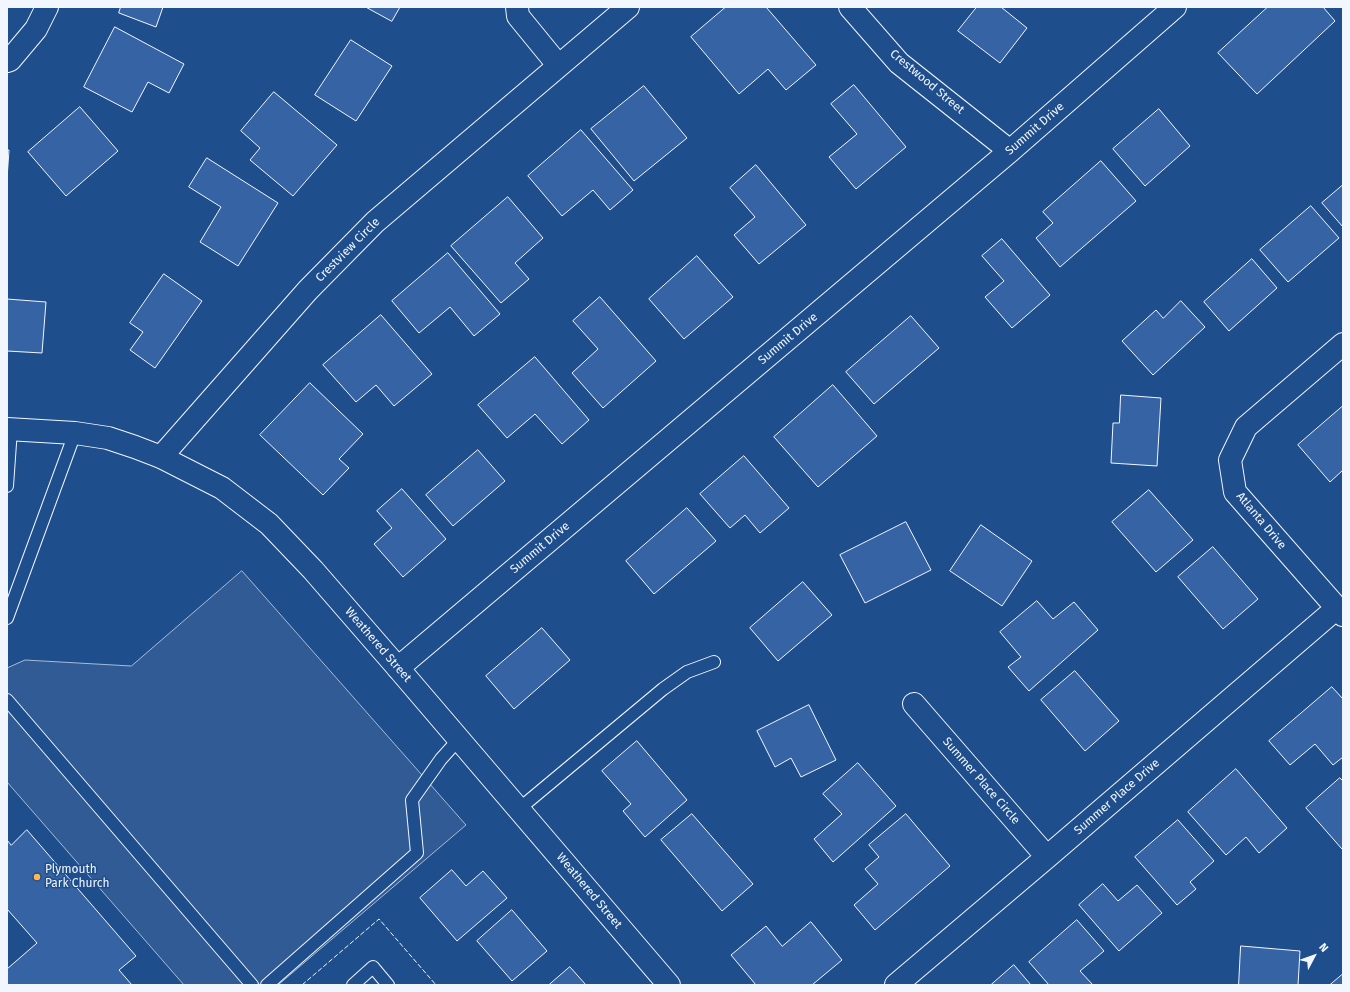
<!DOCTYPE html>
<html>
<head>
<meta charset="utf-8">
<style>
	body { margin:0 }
	#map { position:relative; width:1350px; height:992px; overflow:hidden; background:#1f4e8c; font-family:"Fira Sans",sans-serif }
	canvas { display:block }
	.frame { position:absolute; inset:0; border:8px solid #f2f6ff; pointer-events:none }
	.north { position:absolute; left:1294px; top:936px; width:40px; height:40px; -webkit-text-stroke:3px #1f4e8c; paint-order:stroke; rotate:49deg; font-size:11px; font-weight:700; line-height:16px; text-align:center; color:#f2f6ff }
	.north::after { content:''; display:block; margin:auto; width:14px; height:18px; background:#f2f6ff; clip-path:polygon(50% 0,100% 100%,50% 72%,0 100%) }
</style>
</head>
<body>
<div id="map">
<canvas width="1350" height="992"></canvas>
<div class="frame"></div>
<div class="north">N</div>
</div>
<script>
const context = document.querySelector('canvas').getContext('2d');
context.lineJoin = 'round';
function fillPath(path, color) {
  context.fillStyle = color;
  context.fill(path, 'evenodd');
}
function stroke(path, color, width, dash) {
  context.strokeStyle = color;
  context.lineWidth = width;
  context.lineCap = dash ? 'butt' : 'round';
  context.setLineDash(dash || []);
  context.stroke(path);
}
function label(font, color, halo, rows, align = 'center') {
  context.font = font + ' "Fira Sans",sans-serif';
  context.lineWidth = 3;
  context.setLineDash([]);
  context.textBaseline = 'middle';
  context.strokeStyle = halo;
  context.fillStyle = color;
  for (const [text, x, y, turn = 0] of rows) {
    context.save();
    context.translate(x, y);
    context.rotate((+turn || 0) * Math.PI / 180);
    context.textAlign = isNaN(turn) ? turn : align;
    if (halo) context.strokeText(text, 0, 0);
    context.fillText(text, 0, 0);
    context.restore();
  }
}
const parking = new Path2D(`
	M242 571 466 825 278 985H184L7 782V668L25 660 131 666Z`);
fillPath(parking, '#305b95');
stroke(parking, '#a8bbd7', 1);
const building = new Path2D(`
	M121 7H163L156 27 119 13Z
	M366 7H400L392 21Z
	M726 7H766L816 65 786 90 768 69 739 94 691 37Z
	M977 7H1001L1027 28 1000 63 958 31Z
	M1268 7H1323L1335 21 1257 94 1218 53Z
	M115 27 184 64 169 93 148 82 132 112 84 87Z
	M351 40 392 66 356 121 315 95Z
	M854 85 906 147 856 189 829 157 857 134 831 104Z
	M644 86 687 138 634 181 591 129Z
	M274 92 337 145 293 196 250 160 260 148 241 131Z
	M80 107 118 151 66 196 28 152Z
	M1159 109 1190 146 1145 186 1113 149Z
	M581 130 633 190 610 210 593 190 562 216 528 176Z
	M7 150H9L7 179Z
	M207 158 278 203 238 266 200 242 221 207 189 187Z
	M1101 161 1136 201 1060 267 1036 238 1053 223 1043 212Z
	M756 165 806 225 759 264 734 235 755 217 730 188Z
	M1343 185V227L1322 203Z
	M508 197 543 238 515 263 529 279 501 303 451 246Z
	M1311 206 1339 238 1288 282 1260 250Z
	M1002 239 1050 295 1012 328 985 297 1004 281 982 256Z
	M448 253 500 314 474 336 450 307 419 333 392 301Z
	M697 256 733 297 684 339 649 299Z
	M1252 259 1277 288 1229 331 1204 302Z
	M164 274 202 301 155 368 130 350 143 332 130 323Z
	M600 297 656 361 603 408 572 373 598 349 573 321Z
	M7 299 46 302 42 353 7 351Z
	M1181 301 1205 327 1153 375 1122 341 1156 310 1163 318Z
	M381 315 432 374 394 406 376 385 356 402 323 365Z
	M911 316 939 348 874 404 846 372Z
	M535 357 589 420 562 444 535 414 507 438 478 405Z
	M310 383 363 434 339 459 349 468 323 495 260 435Z
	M833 385 877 436 818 487 774 437Z
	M1121 395 1161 398 1157 466 1111 463 1113 423H1119Z
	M1343 406V470L1330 482 1298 445Z
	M478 450 505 481 453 526 426 495Z
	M744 456 789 508 760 533 745 515 730 528 700 494Z
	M402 489 446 539 403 577 374 544 392 528 377 511Z
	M1149 490 1193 540 1156 572 1112 522Z
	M687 508 716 541 654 594 626 561Z
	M906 522 931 570 865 603 840 555Z
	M981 525 1032 561 1002 606 950 571Z
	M1213 547 1258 599 1223 629 1178 577Z
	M803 582 832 615 778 661 750 628Z
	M1037 601 1053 619 1074 602 1098 630 1029 691 1008 667 1021 657 1000 632Z
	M542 628 570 660 514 709 486 676Z
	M1075 671 1119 721 1085 751 1041 700Z
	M1332 687 1343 699V757L1333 765 1315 744 1290 765 1269 741Z
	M809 705 836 760 801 777 791 758 775 767 757 731Z
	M637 741 687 800 645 837 623 811 631 804 602 771Z
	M858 763 896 806 833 862 814 839 842 814 823 794Z
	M1236 769 1287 828 1259 853 1246 837 1226 855 1188 812Z
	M1340 778 1343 781V848L1342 849 1306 808Z
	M692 814 753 884 722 911 661 840Z
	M906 814 950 866 875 930 854 905 878 884 865 869 879 857 869 845Z
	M1178 820 1214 861 1190 882 1196 889 1177 905 1135 857Z
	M27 830 136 956 119 970 132 985H7V969L37 943 7 909V840L11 845Z
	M452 870 466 886 483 871 507 898 457 941 420 898Z
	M1103 884 1118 901 1137 885 1162 913 1119 951 1079 905Z
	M512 910 547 951 512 981 477 941Z
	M1077 920 1104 951 1080 971 1093 985H1049L1029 962Z
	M811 922 842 960 812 985H756L731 955 766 926 782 946Z
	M1241 946 1300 951 1298 985H1239Z
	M1014 965 1031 985H991Z
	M570 967 586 985H549Z
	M1343 974V985H1330Z`);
fillPath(building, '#3563a3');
stroke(building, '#f2f6ff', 1);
const service = new Path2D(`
	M7 486 11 429
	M7 618 75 433
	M7 700 252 985
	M519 809 663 689 687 672 714 662
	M267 985 417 853 412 800 441 759 459 739
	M353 985 373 967 388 985`);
const minor = new Path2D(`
	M517 7 518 16 558 65
	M850 7 899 63 1010 151
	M7 61 10 60 36 29 47 7
	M1343 344 1246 427 1230 460 1235 492 1343 615
	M161 457 308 290 375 222 628 7
	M398 668 1010 151 1175 7
	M914 704 1047 857
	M896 985 1047 857 1337 608`);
const tertiary = new Path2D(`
	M7 429 75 433 108 438 135 447 161 457 222 488 269 524 313 570 398 668 669 985`);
stroke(service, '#f2f6ff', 14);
stroke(minor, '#f2f6ff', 24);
stroke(tertiary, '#f2f6ff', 24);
stroke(service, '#1f4e8c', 12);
stroke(minor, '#1f4e8c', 22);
stroke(tertiary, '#1f4e8c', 22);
stroke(new Path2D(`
	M302 985 379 919 436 985`), '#f2f6ff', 1, [5, 2]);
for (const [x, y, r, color] of [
	[37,877,4,"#ffb74d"]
]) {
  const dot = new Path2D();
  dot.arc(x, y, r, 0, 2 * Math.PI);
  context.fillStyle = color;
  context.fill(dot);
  stroke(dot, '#1f4e8c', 1.5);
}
label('12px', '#f2f6ff', '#1f4e8c', [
	["Crestwood Street",927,82,40],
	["Summit Drive",1035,129,-41],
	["Crestview Circle",348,250,-45],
	["Summit Drive",788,339,-40],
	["Atlanta Drive",1261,521,50],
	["Summit Drive",540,548,-40],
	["Weathered Street",378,645,49],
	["Summer Place Circle",981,781,49],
	["Summer Place Drive",1117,797,-41],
	["Weathered Street",589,891,50]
]);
label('12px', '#f2f6ff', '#1f4e8c', [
	["Plymouth",45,870],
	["Park Church",45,884]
], 'left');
</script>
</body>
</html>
